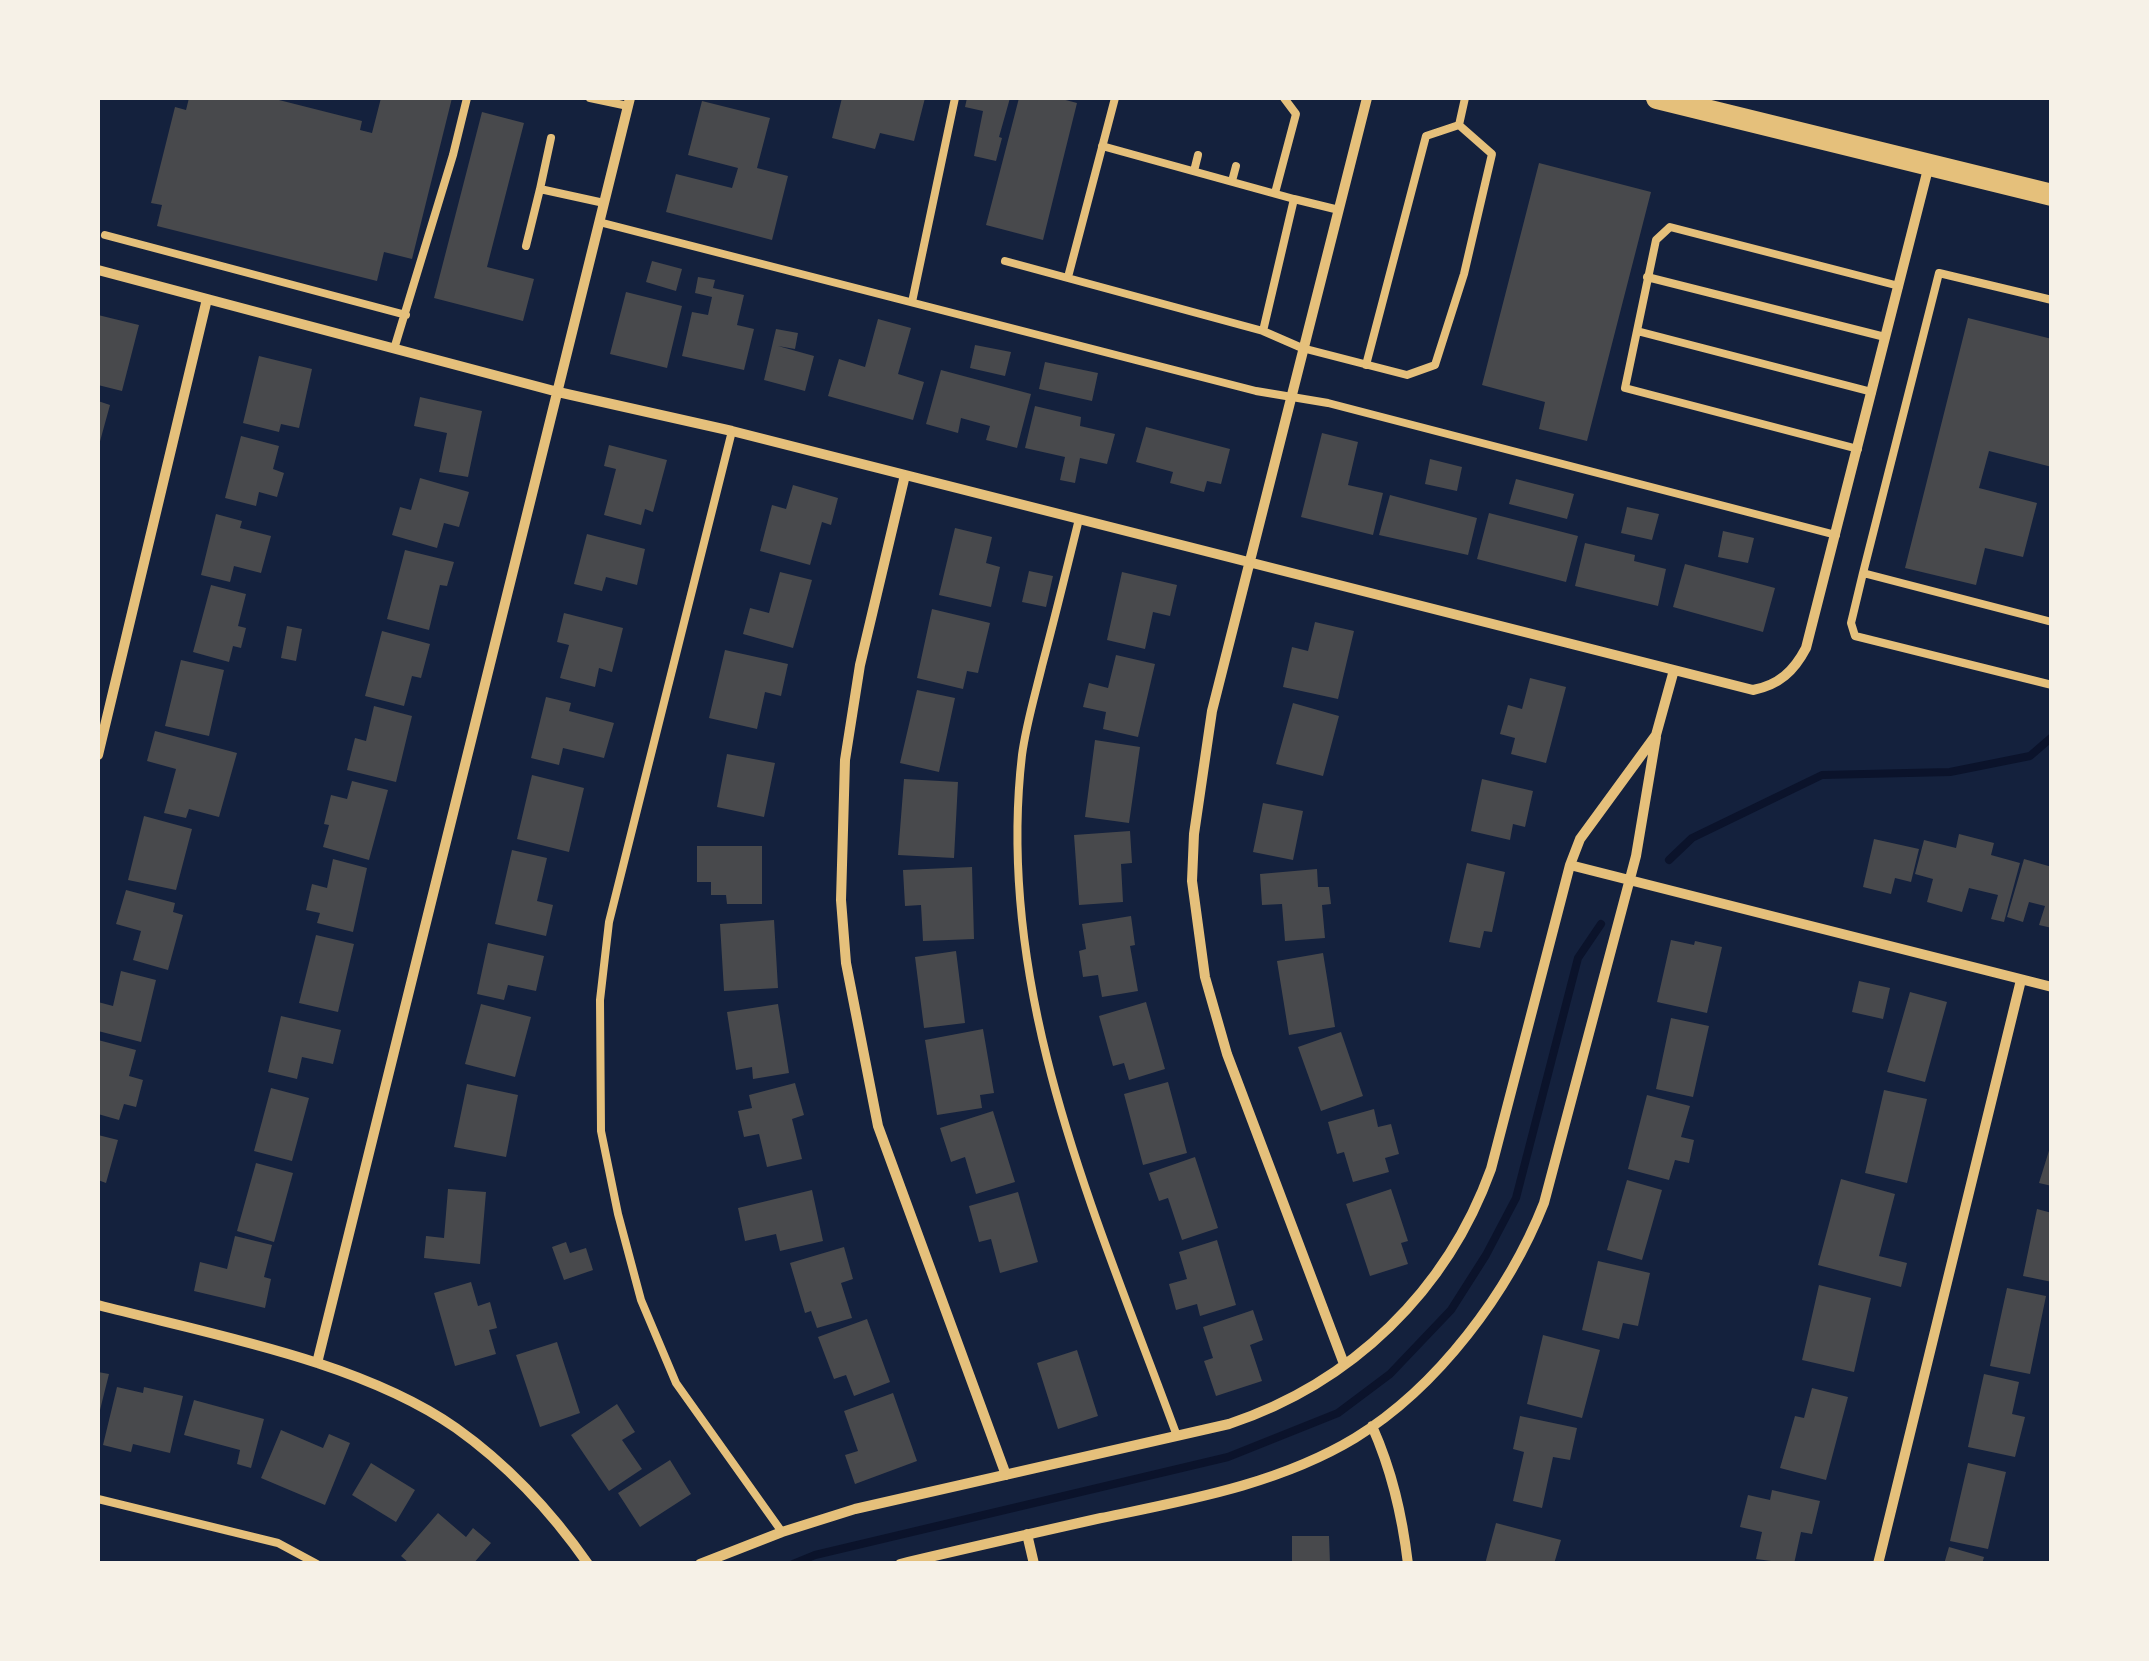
<!DOCTYPE html>
<html>
<head>
<meta charset="utf-8">
<style>
	body { margin:0 }
	#map { position:relative; width:2149px; height:1661px; overflow:hidden; background:#14213d; font-family:Signika,sans-serif }
	canvas { display:block }
	.frame { position:absolute; inset:0; border:100px solid #f6f1e7; pointer-events:none }
</style>
</head>
<body>
<div id="map">
<canvas width="2149" height="1661"></canvas>
<div class="frame"></div>
</div>
<script>
const context = document.querySelector('canvas').getContext('2d');
context.lineJoin = 'round';
function stroke(path, color, width, dash) {
  context.strokeStyle = color;
  context.lineWidth = width;
  context.lineCap = dash ? 'butt' : 'round';
  context.setLineDash(dash || []);
  context.stroke(path);
}
function fillPath(path, color) {
  context.fillStyle = color;
  context.fill(path, 'evenodd');
}
stroke(new Path2D(`
	M1669 860 1692 838 1822 775 1950 772 2030 756 2052 737
	M793 1564 815 1555 1228 1457 1338 1413 1390 1374 1451 1310 1486 1255 1516 1198 1578 958 1601 924`), '#0b132b', 8);
fillPath(new Path2D(`
	M189 98 245 100 246 98H271L362 121 360 130 372 133 381 98H452L412 259 384 252 377 281 157 226 162 205 151 203 175 107 186 110Z
	M842 98H925L914 141 880 133 875 149 832 138Z
	M967 98H1010L999 137 1002 138 996 161 974 156 983 111 965 107Z
	M1019 98H1058L1077 103 1043 240 986 225Z
	M702 101 770 118 757 168 788 176 772 240 666 212 676 174 732 188 738 168 688 155Z
	M482 112 524 123 487 267 534 279 523 321 434 298Z
	M1539 163 1651 192 1587 441 1539 429 1545 402 1482 385Z
	M652 261 682 269 676 291 646 282Z
	M698 277 715 280 713 288 744 295 737 325 754 329 744 370 682 356 692 312 708 315 712 297 695 293Z
	M626 292 682 306 667 368 610 354Z
	M98 315 139 325 122 391 98 385Z
	M1968 318 2052 339V467L1989 451 1979 488 2037 503 2023 557 1985 548 1976 585 1905 568Z
	M878 319 911 328 898 374 924 382 913 420 828 396 839 359 865 367Z
	M776 329 798 333 795 349 778 346 814 356 805 391 764 380Z
	M975 345 1011 352 1005 376 970 368Z
	M259 356 312 369 299 428 281 424 279 432 243 423Z
	M1045 362 1098 373 1092 401 1039 389Z
	M941 370 1031 394 1017 448 986 440 990 426 961 418 958 433 926 424Z
	M420 397 482 411 468 477 439 472 447 433 414 426Z
	M98 401 110 405 99 445 98 444Z
	M1035 406 1081 417 1080 426 1115 434 1107 464 1080 458 1075 483 1060 480 1065 457 1025 448Z
	M1146 427 1230 449 1221 484 1207 481 1204 492 1170 483 1173 472 1136 462Z
	M1322 433 1358 442 1348 485 1383 493 1373 535 1301 517Z
	M241 436 279 446 273 469 284 473 277 497 259 492 256 506 225 498Z
	M609 445 667 460 653 512 645 509 641 525 604 515 616 469 604 466Z
	M1430 459 1462 467 1457 491 1425 484Z
	M420 478 469 492 459 527 444 523 437 548 392 535 400 507 411 510Z
	M1516 479 1574 494 1567 519 1509 504Z
	M793 485 838 498 831 525 822 522 810 565 760 551 772 505 786 509Z
	M1390 495 1477 518 1468 555 1379 535Z
	M1627 507 1659 514 1652 540 1621 533Z
	M1489 513 1578 536 1566 582 1477 559Z
	M216 514 242 521 240 528 271 536 261 573 234 566 230 582 201 575Z
	M955 528 992 537 986 563 1000 567 991 607 939 595Z
	M1723 531 1754 538 1748 563 1718 557Z
	M587 534 645 549 637 585 606 577 602 591 574 584Z
	M1585 543 1635 555 1634 561 1666 569 1658 606 1575 586Z
	M405 550 454 562 447 586 440 585 429 630 387 619Z
	M1685 564 1775 588 1763 632 1673 607Z
	M1029 571 1053 576 1046 607 1022 602Z
	M780 572 812 580 793 648 743 634 750 608 769 613Z
	M1122 572 1177 585 1170 616 1153 612 1145 649 1107 640Z
	M211 585 246 594 238 626 246 628 241 648 233 646 229 662 193 652Z
	M932 609 990 623 978 673 967 671 963 689 917 678Z
	M564 613 623 628 612 672 599 668 595 687 560 678 569 645 557 642Z
	M1315 622 1354 631 1338 699 1283 687 1292 647 1308 651Z
	M287 626 302 629 296 661 281 658Z
	M382 631 430 644 421 678 412 676 404 706 365 696Z
	M725 650 788 664 781 696 765 692 757 729 709 718Z
	M1116 655 1155 664 1138 737 1103 729 1106 712 1083 707 1089 683 1108 688Z
	M181 660 224 670 209 736 165 726Z
	M1530 678 1566 687 1546 763 1511 754 1515 738 1500 734 1508 705 1522 709Z
	M917 690 955 698 939 772 900 763Z
	M546 697 571 703 569 711 614 723 604 758 563 748 559 765 531 758Z
	M1293 703 1339 716 1323 776 1276 764Z
	M374 706 412 716 396 782 347 770 355 738 366 741Z
	M155 731 237 753 219 817 189 809 186 818 164 813 176 769 147 761Z
	M1095 740 1140 747 1129 823 1085 817Z
	M727 754 775 763 764 817 717 807Z
	M532 775 584 788 569 852 517 839Z
	M904 779 958 782 954 858 898 855Z
	M1482 779 1533 791 1525 827 1513 824 1510 840 1471 831Z
	M352 781 388 790 369 860 323 847 329 825 324 824 331 795 347 799Z
	M1263 803 1303 811 1293 860 1253 852Z
	M144 816 192 829 176 890 128 880Z
	M1130 831 1132 863 1121 864 1123 902 1079 905 1074 835Z
	M1959 834 1994 843 1991 855 2020 863 2004 922 1991 919 1998 895 1969 888 1962 912 1927 902 1933 879 1915 874 1924 840 1956 848Z
	M1874 839 1919 849 1911 882 1895 878 1891 894 1863 887Z
	M697 846H762V904H727L726 895H711V882H697Z
	M512 850 547 858 537 901 553 905 546 936 495 924Z
	M333 859 367 868 353 932 317 923 320 913 306 910 312 884 327 888Z
	M2024 859 2052 867V928L2039 925 2045 906 2029 902 2023 922 2007 917Z
	M1467 863 1505 872 1492 932 1484 931 1480 948 1449 942Z
	M972 867 974 939 923 941 921 905 905 906 903 870Z
	M1317 869 1318 887H1329L1331 904 1322 905 1325 938 1285 941 1282 904 1262 905 1260 874Z
	M126 890 175 903 173 912 183 915 168 970 133 960 141 931 116 924Z
	M1131 916 1135 945 1130 946 1138 991 1102 997 1098 975 1083 977 1079 951 1086 949 1082 924Z
	M774 920 778 988 724 991 720 924Z
	M316 935 354 944 338 1012 299 1003Z
	M1671 940 1694 945 1695 941 1722 947 1707 1013 1657 1002Z
	M488 943 544 956 536 991 508 985 504 1000 477 994Z
	M956 951 965 1023 924 1028 915 957Z
	M1323 953 1335 1027 1289 1035 1277 961Z
	M121 971 156 980 141 1042 98 1031V1002L113 1006Z
	M1859 981 1890 988 1883 1019 1852 1012Z
	M1910 992 1947 1002 1925 1082 1887 1072Z
	M1146 1002 1165 1069 1129 1080 1124 1063 1113 1066 1099 1016Z
	M481 1004 531 1017 515 1077 465 1064Z
	M778 1004 789 1073 753 1079 752 1067 736 1070 727 1012Z
	M281 1016 341 1030 333 1064 302 1057 297 1079 268 1072Z
	M1671 1018 1709 1026 1693 1097 1656 1089Z
	M983 1029 994 1093 980 1095 982 1108 937 1115 925 1040Z
	M1341 1032 1363 1096 1321 1111 1298 1047Z
	M98 1040 136 1050 129 1076 143 1080 136 1107 124 1104 119 1120 98 1114Z
	M1168 1082 1187 1153 1143 1165 1124 1094Z
	M795 1083 804 1115 792 1119 802 1159 767 1167 759 1134 744 1137 738 1111 752 1108 749 1095Z
	M467 1084 518 1095 506 1157 454 1147Z
	M271 1088 309 1098 292 1161 254 1151Z
	M1884 1090 1927 1099 1907 1183 1865 1173Z
	M1647 1095 1690 1106 1681 1137 1694 1140 1689 1163 1675 1160 1669 1180 1628 1169Z
	M1374 1109 1378 1127 1391 1124 1399 1154 1385 1158 1389 1172 1353 1182 1344 1152 1337 1154 1328 1122Z
	M993 1111 1015 1182 976 1194 965 1157 951 1162 940 1128Z
	M98 1135 118 1140 106 1183 98 1180Z
	M2052 1141V1186L2039 1183Z
	M1195 1157 1218 1228 1182 1240 1168 1198 1159 1201 1149 1173Z
	M256 1163 293 1173 274 1242 237 1231Z
	M1841 1179 1895 1194 1879 1256 1907 1263 1901 1287 1818 1265Z
	M1627 1180 1662 1190 1642 1260 1607 1250Z
	M448 1189 486 1192 480 1264 424 1258 426 1236 444 1238Z
	M1391 1189 1408 1241 1401 1243 1408 1264 1370 1276 1346 1204Z
	M812 1190 823 1241 780 1251 776 1234 745 1241 738 1208Z
	M1018 1192 1038 1262 1000 1273 991 1239 979 1242 969 1206Z
	M2037 1209 2052 1213V1282L2023 1276Z
	M235 1236 272 1245 264 1277 271 1279 265 1308 194 1291 200 1262 227 1269Z
	M1217 1240 1236 1305 1200 1316 1197 1304 1176 1310 1169 1284 1187 1279 1179 1252Z
	M566 1242 570 1253 586 1248 593 1270 564 1280 552 1247Z
	M844 1247 853 1279 841 1283 852 1318 817 1328 811 1311 805 1313 790 1263Z
	M1598 1261 1650 1273 1638 1326 1623 1323 1619 1339 1582 1330Z
	M471 1282 478 1306 490 1302 497 1328 489 1330 496 1354 455 1366 434 1293Z
	M1819 1285 1871 1298 1854 1372 1802 1360Z
	M2007 1288 2046 1296 2030 1374 1990 1366Z
	M1253 1310 1263 1340 1250 1345 1262 1381 1216 1396 1204 1361 1213 1358 1203 1327Z
	M867 1319 890 1382 854 1396 846 1375 834 1379 818 1337Z
	M1543 1335 1600 1350 1582 1418 1527 1404Z
	M557 1342 580 1413 540 1427 516 1355Z
	M1077 1350 1098 1416 1058 1429 1037 1363Z
	M98 1372 109 1374 99 1414H98Z
	M1984 1374 2019 1382 2012 1414 2025 1417 2015 1457 1968 1447Z
	M117 1387 143 1393 144 1387 183 1396 170 1453 133 1444 131 1452 103 1445Z
	M1812 1388 1848 1397 1826 1480 1780 1468 1795 1416 1804 1418Z
	M893 1393 917 1461 855 1484 845 1455 858 1451 844 1411Z
	M194 1400 264 1419 251 1468 237 1464 240 1450 184 1435Z
	M617 1404 635 1432 622 1440 642 1469 609 1491 571 1435Z
	M1520 1416 1577 1428 1570 1460 1553 1457 1542 1508 1513 1501 1524 1452 1513 1449Z
	M281 1430 323 1448 329 1434 350 1443 325 1505 261 1478Z
	M670 1460 691 1494 640 1527 618 1493Z
	M371 1463 415 1490 396 1522 352 1495Z
	M1968 1463 2006 1472 1988 1549 1950 1541Z
	M1772 1490 1820 1501 1812 1534 1801 1532 1794 1564 1756 1559 1762 1532 1740 1527 1748 1495 1770 1500Z
	M438 1513 466 1537 473 1528 491 1543 473 1564H410L401 1556Z
	M1496 1523 1561 1540 1554 1564H1485Z
	M1292 1536H1329L1330 1564H1292Z
	M1949 1547 1984 1557 1982 1564H1944Z`), '#48494c');
stroke(new Path2D(`
	M590 98 628 106
	M1102 146 1294 199
	M1194 171 1198 155
	M1232 181 1236 166
	M540 189 551 138
	M1275 193 1296 114 1284 98
	M599 222 1256 391 1328 403 1836 535
	M105 235 406 315
	M526 246 540 189 604 203
	M1005 261 1263 331 1302 348 1407 375 1435 365 1464 274 1492 154 1459 125 1465 98
	M1068 277 1115 98
	M1647 277 1885 337
	M912 302 955 98
	M1263 331 1294 199 1339 210
	M1637 331 1872 392
	M394 349 453 155 467 98
	M1366 365 1426 136 1459 125
	M732 431 609 922 600 1000 601 1131 618 1214 641 1300 676 1383 782 1532
	M1858 449 1625 388 1656 240 1670 227 1899 286
	M1079 519C1067 568 1055 617 1042 666 1035 695 1026 725 1022 755 994 994 1097 1218 1177 1436
	M1863 573 1939 273 2052 300
	M2052 622 1863 573 1851 623 1855 636 2052 685
	M98 1499 278 1543 317 1564`), '#e5c07b', 8);
stroke(new Path2D(`
	M98 270 558 392 732 431 1753 690C1779 685 1794 671 1806 648L1929 165
	M905 475 860 665 845 760 841 900 846 963 878 1126 1006 1475
	M98 755 207 299
	M1570 865 2052 987
	M98 1305C209 1334 361 1361 456 1428 508 1465 551 1511 588 1564
	M317 1363 630 98
	M1344 1364 1227 1054 1205 977 1192 881 1194 834 1212 711 1367 98
	M1372 1426C1392 1471 1402 1514 1408 1564
	M1027 1534 1034 1564
	M700 1564 782 1532 855 1509 1229 1424C1352 1383 1447 1291 1491 1169L1570 865 1580 839 1656 735 1674 670
	M900 1564C967 1548 1034 1533 1101 1518 1188 1500 1279 1484 1355 1438 1438 1387 1509 1292 1544 1203L1636 856 1656 737
	M1878 1564 2021 980`), '#e5c07b', 10);
stroke(new Path2D(`
	M1657 98 2052 195`), '#e5c07b', 22);
</script>
</body>
</html>
